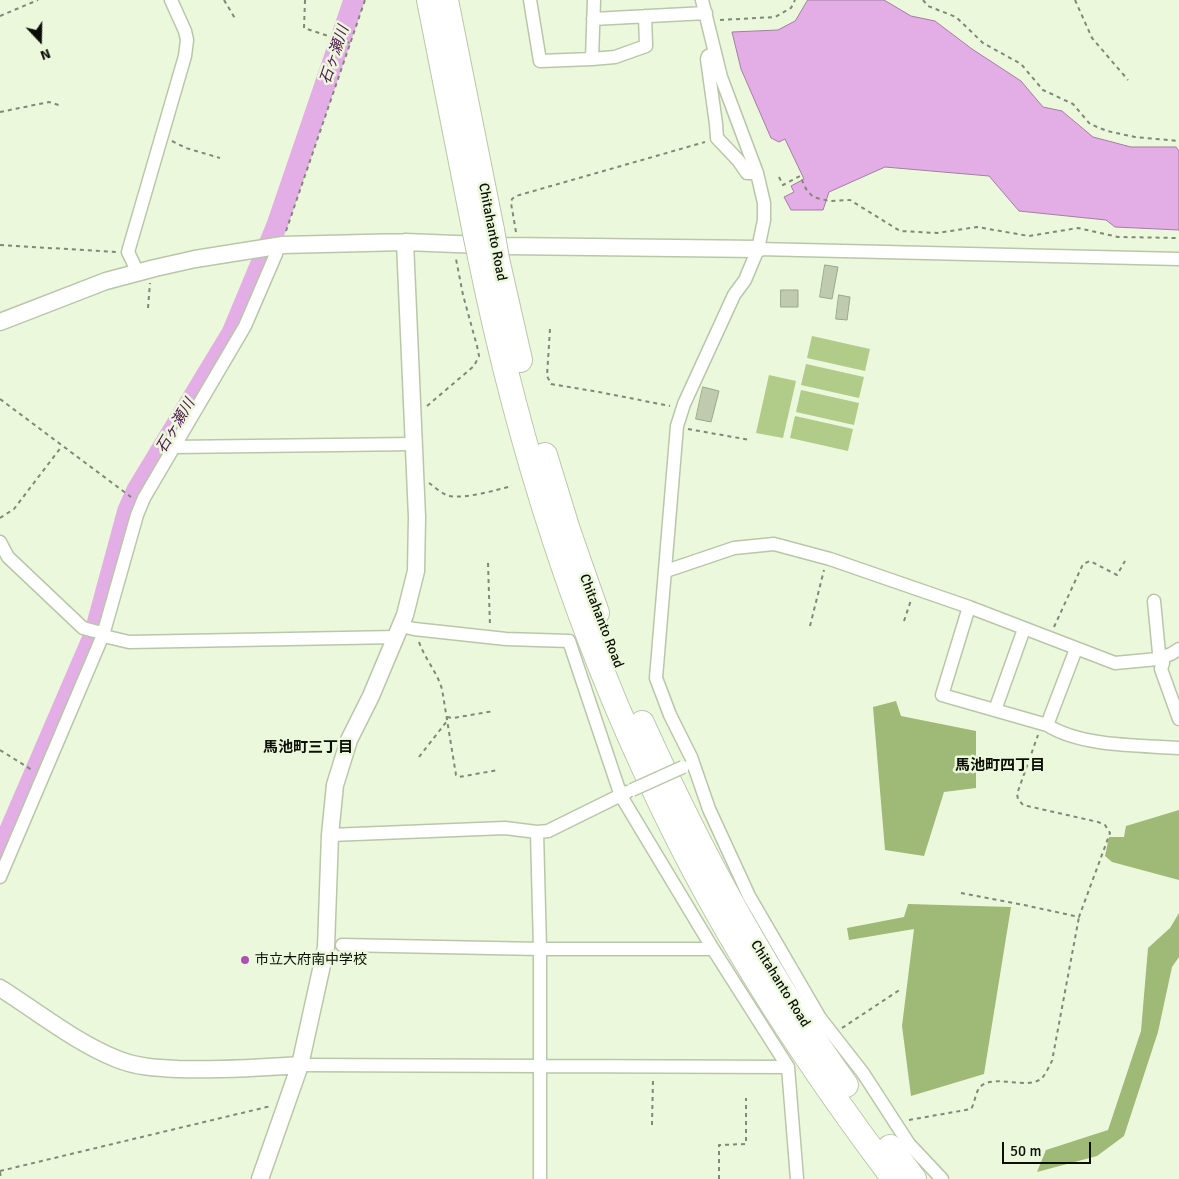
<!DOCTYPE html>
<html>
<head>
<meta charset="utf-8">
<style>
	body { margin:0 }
	#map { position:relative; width:1179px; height:1179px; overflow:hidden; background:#ecf8db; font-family:Signika,sans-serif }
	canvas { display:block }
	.north { position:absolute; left:15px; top:15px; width:50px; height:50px; -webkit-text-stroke:4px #ecf8db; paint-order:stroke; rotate:159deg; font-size:14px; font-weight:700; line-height:20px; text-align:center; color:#0c0f06 }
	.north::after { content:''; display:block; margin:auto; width:18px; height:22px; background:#0c0f06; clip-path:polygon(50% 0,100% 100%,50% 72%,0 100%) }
	.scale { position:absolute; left:1002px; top:1142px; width:89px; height:22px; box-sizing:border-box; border:2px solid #0c0f06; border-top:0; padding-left:6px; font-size:15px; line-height:18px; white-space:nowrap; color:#0c0f06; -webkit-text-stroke:4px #ecf8db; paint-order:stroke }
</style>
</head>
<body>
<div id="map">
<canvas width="1179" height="1179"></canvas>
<div class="north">N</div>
<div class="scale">50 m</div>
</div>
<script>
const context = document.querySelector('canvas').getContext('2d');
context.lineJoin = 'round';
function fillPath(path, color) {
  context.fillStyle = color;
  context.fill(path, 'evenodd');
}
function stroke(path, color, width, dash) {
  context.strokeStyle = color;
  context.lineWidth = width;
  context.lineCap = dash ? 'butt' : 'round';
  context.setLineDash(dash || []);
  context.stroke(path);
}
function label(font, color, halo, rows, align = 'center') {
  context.font = font + ' Signika,"Noto Sans JP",sans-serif';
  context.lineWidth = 5;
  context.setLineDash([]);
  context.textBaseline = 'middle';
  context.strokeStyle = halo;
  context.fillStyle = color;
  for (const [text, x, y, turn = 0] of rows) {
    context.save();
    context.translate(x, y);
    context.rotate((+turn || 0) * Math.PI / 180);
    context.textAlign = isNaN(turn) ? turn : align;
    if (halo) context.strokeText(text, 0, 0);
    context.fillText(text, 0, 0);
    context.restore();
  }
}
fillPath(new Path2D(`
	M812 336 870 349 865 371 807 358Z
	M806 364 864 377 859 398 801 385Z
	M769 375 796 381 783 438 756 433Z
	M801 390 859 403 854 425 796 412Z
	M795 416 853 429 848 451 790 438Z`), '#b1cb89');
fillPath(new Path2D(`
	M896 701 901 716 976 731V788L944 792 924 856 885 850 873 707Z
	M1179 810V880L1112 862 1105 856 1109 837H1124L1126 826Z
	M908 904 1011 907 984 1074 911 1096 902 1026 914 929 849 940 847 928 904 917Z
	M1179 913V957L1172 967 1158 1032 1124 1136 1097 1156 1037 1172 1046 1150 1108 1130 1141 1031 1148 948 1170 928Z`), '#9fb976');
const water = new Path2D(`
	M808 0H884L911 16 935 21 972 49 1021 81 1043 107 1062 111 1093 137 1131 147H1176L1179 151V230L1115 227 1106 220 1019 211 989 176 885 167 829 192 823 210H791L784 197 794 192 791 186 804 179 785 139 779 142 771 138 741 69 732 32 778 30 795 21Z`);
fillPath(water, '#e2aee5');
stroke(water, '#a27ea2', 1);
stroke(new Path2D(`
	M0 853 94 635 128 510 137 490 232 333 277 225 354 0`), '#e2aee5', 21);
const building = new Path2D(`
	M825 265 838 267 832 299 820 297Z
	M781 290H798V307H781Z
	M839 295 850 297 847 320 836 319Z
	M703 387 719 391 711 422 696 419Z`);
fillPath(building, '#bfcaaf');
stroke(building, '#9ba68b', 1);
const minor = new Path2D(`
	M530 0 540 61 592 59 594 0
	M702 0 721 77 757 173 764 203V220L758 249 745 280 734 295 684 404 677 426 656 678 670 715 691 757 709 809 749 896 820 1018 863 1073 909 1144 942 1179
	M593 19 706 13
	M714 53 708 56 707 59 716 124 717 138 738 160 747 173H757
	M592 59 615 57 646 46 645 16
	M758 249 1179 259
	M138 273 128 252 185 56 187 40 185 31 171 0
	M174 447 414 444
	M0 542 8 557 83 628 98 632 108 637 129 642 397 637
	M666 571 734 548 774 544 830 559 969 607 1115 663 1158 659 1171 654 1179 649
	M1154 601 1159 653 1163 663 1161 669 1179 719
	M969 607 942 695 1047 725 1076 649
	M401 626 414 629 506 639 569 641 621 796 713 949 788 1067 797 1179
	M995 710 1024 629
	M1047 725C1082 747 1139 745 1179 748
	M537 832 540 949V1179
	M330 835 505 828 537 832 548 831 627 792
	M0 877 103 635 137 515 144 498 245 326 276 254 277 246
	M342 945 540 949H713
	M300 1065 788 1067`);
const tertiary = new Path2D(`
	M0 322 106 281 155 268 195 259 283 245 405 242 507 246 758 249
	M0 988C38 1012 75 1042 117 1059 136 1067 158 1068 178 1069 218 1070 259 1068 300 1065
	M260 1179 300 1065 326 947 330 835 335 785 349 740 371 696 405 615 416 571 417 517 405 242`);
const motorway = new Path2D(`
	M429 0 475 233
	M446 0 492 230
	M480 257C518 443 575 625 657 796 721 932 803 1059 894 1179
	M497 259 520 360
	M545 455 568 530 597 613
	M642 723C699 849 765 973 846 1085
	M890 1147 914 1179`);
stroke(minor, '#bac6aa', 15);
stroke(tertiary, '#bac6aa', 19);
stroke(motorway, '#bac6aa', 26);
stroke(new Path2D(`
	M224 0 236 20
	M305 0 304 28 350 43
	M923 0 928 6 956 17 983 43 1021 64 1043 90 1073 104 1090 124 1107 131 1135 137 1179 141
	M1075 0 1092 38 1128 80
	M0 16 38 0
	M720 20 775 17 791 8 795 0
	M0 112 49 102 62 106
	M172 141 186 148 220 158
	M779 177 783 185 800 176 806 189 813 197 829 201 850 200 900 231 937 233 977 227 1029 236 1078 228 1118 237 1179 238
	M286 231 365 0
	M516 232 511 203 512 199 516 196 705 142
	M0 245 116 252
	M148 308 150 283
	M550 329 547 376 551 384 599 392 670 406
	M0 399 131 497
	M427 406 474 366 479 356 477 346 463 295 456 259
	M688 429 750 440
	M429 483C435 487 442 494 449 496 467 499 495 490 512 486
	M0 518 14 509 62 446
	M488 563 490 626
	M904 621 911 600
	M810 626 824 570
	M1054 627 1083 564 1090 561 1117 575 1125 561
	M419 642C425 659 437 672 442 689L456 775 459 777 498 770
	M447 717 453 718 494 711
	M0 750 32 770
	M419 757 447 721
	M961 893 1024 905 1079 917 1110 833 1105 825 1098 822 1023 805 1018 799 1017 794 1038 735
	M842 1028 901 989
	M909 1120 971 1109C975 1103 975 1093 980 1087 994 1073 1028 1091 1042 1078 1046 1074 1049 1066 1052 1061L1079 917
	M652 1125 653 1078
	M0 1171 271 1106
	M0 1172 1 1179
	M719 1179V1145L746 1144V1098`), '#818875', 2, [4, 4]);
stroke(minor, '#fff', 12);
stroke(tertiary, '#fff', 16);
stroke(motorway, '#fff', 24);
const minorBridge = new Path2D(`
	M632 790 683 767`);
const motorwayBridge = new Path2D(`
	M492 230 497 259
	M475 233 480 257`);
stroke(minorBridge, '#bac6aa', 15, []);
stroke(motorwayBridge, '#bac6aa', 26, []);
stroke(minorBridge, '#fff', 12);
stroke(motorwayBridge, '#fff', 24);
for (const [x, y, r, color] of [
	[245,960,5,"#af4eb6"]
]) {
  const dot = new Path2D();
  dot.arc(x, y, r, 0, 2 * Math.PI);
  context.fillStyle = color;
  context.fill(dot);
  stroke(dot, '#ecf8db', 2);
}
label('14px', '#0c0f06', '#ecf8db', [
	["Chitahanto Road",492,232,79],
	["Chitahanto Road",601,621,69],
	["Chitahanto Road",780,984,58]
]);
label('14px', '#0c0f06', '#ecf8db', [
	["市立大府南中学校",255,960]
], 'left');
label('italic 15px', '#521456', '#ecf8db', [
	["石ヶ瀬川",335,55,-71],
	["石ヶ瀬川",176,426,-59]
]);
label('bold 15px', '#0c0f06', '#ecf8db', [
	["馬池町三丁目",308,748],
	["馬池町四丁目",1000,766]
]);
</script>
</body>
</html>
